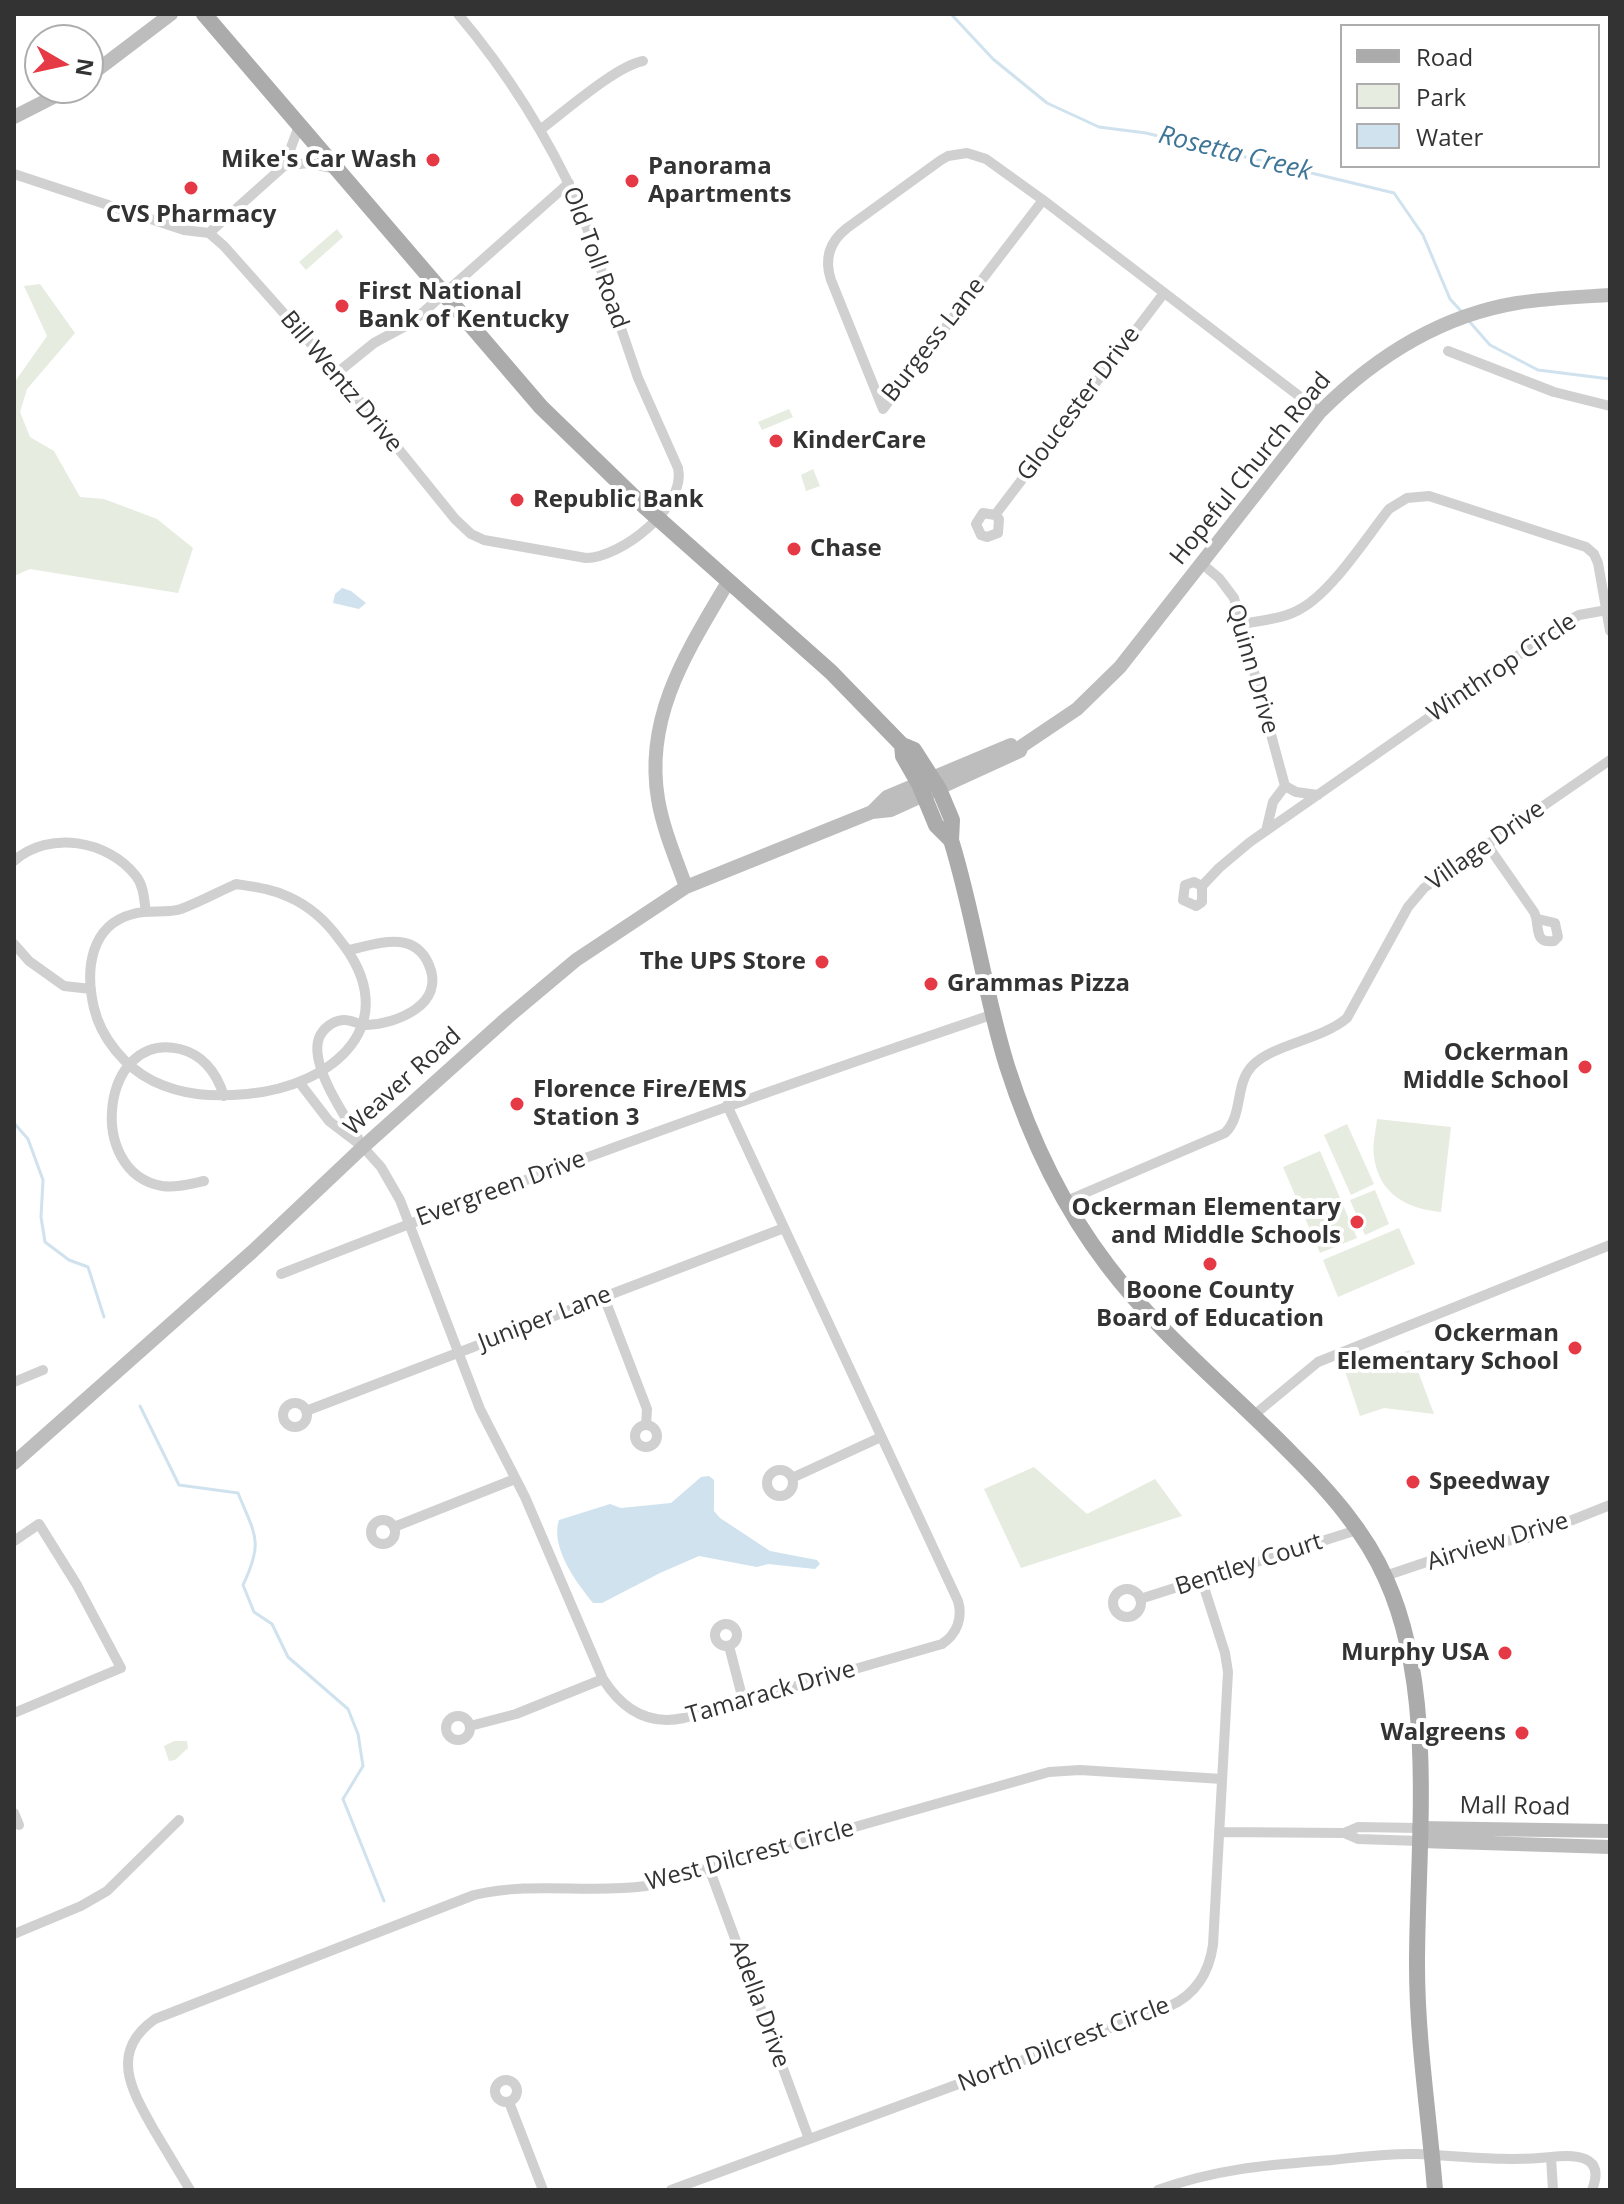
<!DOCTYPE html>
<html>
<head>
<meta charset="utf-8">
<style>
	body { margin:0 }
	#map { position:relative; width:1624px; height:2204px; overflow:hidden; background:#fff; font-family:"Open Sans",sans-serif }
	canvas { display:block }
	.frame { position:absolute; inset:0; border:16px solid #333; pointer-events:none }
	.legend { position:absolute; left:1340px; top:24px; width:260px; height:144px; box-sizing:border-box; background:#fff; border:2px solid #adadad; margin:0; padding:10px 14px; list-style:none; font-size:24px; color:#333 }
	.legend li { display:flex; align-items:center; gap:16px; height:40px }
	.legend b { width:40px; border:2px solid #adadad }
	.north { position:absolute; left:24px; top:24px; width:80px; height:80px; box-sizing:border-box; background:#fff; border:2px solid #adadad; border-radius:50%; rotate:99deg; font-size:22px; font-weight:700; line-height:32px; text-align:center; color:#333 }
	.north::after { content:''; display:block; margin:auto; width:28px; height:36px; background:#e63946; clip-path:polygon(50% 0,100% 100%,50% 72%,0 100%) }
</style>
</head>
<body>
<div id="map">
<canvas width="1624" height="2204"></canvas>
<div class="frame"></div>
<ul class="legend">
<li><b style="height:10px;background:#ababab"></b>Road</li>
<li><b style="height:22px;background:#e6ecdf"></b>Park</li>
<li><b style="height:22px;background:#cfe2ee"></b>Water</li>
</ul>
<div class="north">N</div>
</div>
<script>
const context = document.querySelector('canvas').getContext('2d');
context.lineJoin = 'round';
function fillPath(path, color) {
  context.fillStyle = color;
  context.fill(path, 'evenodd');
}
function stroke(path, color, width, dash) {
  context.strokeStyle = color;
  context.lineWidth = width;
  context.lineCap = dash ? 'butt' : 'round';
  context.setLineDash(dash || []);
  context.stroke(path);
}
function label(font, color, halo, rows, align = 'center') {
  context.font = font + ' "Open Sans",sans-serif';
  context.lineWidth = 8;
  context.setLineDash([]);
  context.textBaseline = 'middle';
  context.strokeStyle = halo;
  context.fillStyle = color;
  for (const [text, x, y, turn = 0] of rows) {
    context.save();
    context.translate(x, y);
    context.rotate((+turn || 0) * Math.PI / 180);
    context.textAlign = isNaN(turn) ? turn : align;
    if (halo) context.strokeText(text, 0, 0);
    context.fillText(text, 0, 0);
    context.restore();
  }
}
fillPath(new Path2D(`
	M337 229 343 237 306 270 299 262Z
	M40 284 75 333 27 389 20 412 30 437 54 451 80 497 104 499 157 519 193 548 178 593 30 569 14 576V383L47 336 24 286Z
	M789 409 793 417 762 430 758 422Z
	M813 469 820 486 806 491 801 475Z
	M1377 1119 1451 1127 1441 1212C1407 1209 1379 1194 1374 1157 1372 1145 1376 1130 1377 1119Z
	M1347 1124 1374 1184 1351 1195 1324 1135Z
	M1320 1151 1357 1238 1320 1253 1283 1167Z
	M1375 1190 1389 1224 1365 1235 1350 1200Z
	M1399 1228 1415 1264 1338 1297 1323 1260Z
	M1410 1350 1434 1414 1384 1408 1360 1416 1345 1371Z
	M1034 1467 1087 1514 1155 1479 1182 1516 1021 1568 984 1489Z
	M174 1741H187L188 1748 175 1760 169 1761 164 1746Z`), '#e6ecdf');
fillPath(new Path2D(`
	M342 588 351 591 366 603 359 609 333 603 335 594Z
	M709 1476 714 1480V1511L720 1518 770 1551 817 1560 820 1564 815 1569 768 1564 757 1567 699 1556 660 1573 602 1603H593C576 1582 550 1547 559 1520L610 1504 621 1508 671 1503 701 1477Z`), '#cfe2ee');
stroke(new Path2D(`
	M951 14 993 59 1047 103 1099 127 1146 133 1394 193 1423 235 1450 299 1461 311
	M1468 320 1490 345 1538 370 1610 379
	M14 1123 28 1139 43 1180 41 1217 45 1242 69 1260 88 1267 104 1317
	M140 1406 179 1485 238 1493C255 1535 264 1541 243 1585L254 1612 272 1624 288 1657 348 1709 358 1734 363 1766 343 1799 384 1901`), '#cfe2ee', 3);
stroke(new Path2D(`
	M540 130C564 112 616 66 643 61
	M967 153 986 159 1043 200 883 409 831 280C824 259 829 242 847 228L941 160 948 156Z
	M284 166 308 163 336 169
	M14 174 184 230 209 233 224 246 337 373 455 519 471 534 484 540 586 558C621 558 687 506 678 468L638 378 580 208C548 137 508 73 458 14
	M1043 200 1320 412
	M209 233 284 166 299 126
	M1448 351 1554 392 1610 406
	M337 373 374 343 411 323 569 183
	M995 515 999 519 998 533 987 537 981 535 976 524 983 513 995 515 1164 293
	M1201 563 1219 578 1234 598 1285 786 1296 792 1318 795
	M1242 624C1262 620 1285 619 1302 608 1333 590 1366 538 1389 509L1407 498 1429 496 1586 547 1594 554 1598 563 1610 631
	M1266 831 1273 802 1285 786
	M1486 843 1534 912C1541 925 1532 944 1554 941L1558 937 1555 923 1538 919
	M14 861C49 830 108 840 136 876 144 886 144 900 146 912
	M236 884C255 887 272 889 289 897 309 906 326 921 339 939 407 1023 334 1086 247 1094 213 1097 184 1096 153 1081 125 1067 101 1038 94 1008 85 970 90 925 133 914 149 909 166 914 181 909 200 902 218 892 236 884Z
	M1202 886V902L1196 906 1183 900 1185 885 1194 882 1202 886 1219 868 1250 842 1566 622 1579 615 1607 610
	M14 944 29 961 64 986 91 989
	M349 950C377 944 414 929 429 965 446 1004 397 1024 366 1025 358 1025 351 1019 343 1020 333 1021 323 1028 319 1038 309 1065 345 1116 358 1138
	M299 1082 329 1121 363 1147 381 1167 400 1200 480 1409 525 1497 603 1679C622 1709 648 1726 684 1718L942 1644C957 1634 963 1618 958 1601L727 1105
	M204 1181C190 1184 176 1188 162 1186 85 1173 101 1030 180 1049 204 1055 217 1074 224 1096
	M1064 1202 1225 1133C1244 1114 1234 1084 1253 1065 1274 1044 1321 1040 1347 1018L1408 907 1424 888 1610 760
	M281 1274C516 1181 755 1095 994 1014
	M604 1297 647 1409 646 1425
	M14 1382 43 1370
	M283 1415a12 12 0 1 1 24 0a12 12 0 1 1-24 0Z
	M306 1411 784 1228
	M1254 1415 1318 1362 1610 1245
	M635 1436a11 11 0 1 1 22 0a11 11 0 1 1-22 0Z
	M767 1483a13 13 0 1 1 26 0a13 13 0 1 1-26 0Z
	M792 1478 881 1437
	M371 1532a12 12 0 1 1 24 0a12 12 0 1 1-24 0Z
	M394 1527 515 1479
	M14 1541 39 1524 77 1585 121 1668 14 1713
	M1385 1576 1477 1545 1527 1538 1610 1505
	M1113 1603a14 14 0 1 1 28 0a14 14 0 1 1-28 0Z
	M1140 1599 1357 1530
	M715 1635a11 11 0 1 1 22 0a11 11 0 1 1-22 0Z
	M729 1646 743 1700
	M446 1728a12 12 0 1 1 24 0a12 12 0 1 1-24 0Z
	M470 1726 516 1714 603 1679
	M14 1813 19 1825
	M1219 1832 1344 1833 1358 1839 1420 1841
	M1344 1833 1358 1827 1419 1828
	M709 1868 809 2139
	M14 1934 81 1906 107 1891 179 1820
	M495 2091a11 11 0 1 1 22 0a11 11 0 1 1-22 0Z
	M509 2102 543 2190
	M190 2190C178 2170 166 2150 154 2130 132 2091 108 2052 155 2019L474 1895C535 1881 586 1894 646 1886L1049 1772 1080 1770 1222 1779
	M671 2190 1170 2006C1196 1994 1209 1973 1213 1945L1228 1672 1225 1653 1202 1581
	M1158 2190C1218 2168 1269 2165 1332 2160 1359 2157 1389 2153 1417 2154 1462 2156 1506 2162 1551 2157
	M1553 2190 1551 2157C1575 2154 1606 2155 1592 2190`), '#d0d0d0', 10);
stroke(new Path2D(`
	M88 77 171 14
	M14 117 71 88
	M872 812 887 797 1011 745
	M686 887C676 859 663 829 658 799 644 716 688 650 728 582
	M14 1463 253 1251 363 1147 508 1017 576 960 686 887 872 812 891 810 1020 751 1022 746 1077 709 1120 667 1320 412C1375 357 1439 316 1517 303 1548 298 1579 297 1610 295
	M1419 1828 1610 1831
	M1420 1841 1610 1847`), '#bdbdbd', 14);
stroke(new Path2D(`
	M204 14 541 407 635 498 831 672 902 745 914 750 939 789 952 820 951 840C974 914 984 992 1007 1066 1030 1138 1062 1206 1108 1266 1161 1336 1231 1391 1292 1454 1328 1490 1365 1531 1386 1579 1437 1691 1417 1844 1417 1965 1417 2040 1429 2115 1435 2190
	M902 745 903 756 919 784 936 825 951 840`), '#ababab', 16);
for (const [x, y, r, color] of [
	[433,160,8,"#e63946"],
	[632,181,8,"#e63946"],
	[191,188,8,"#e63946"],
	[342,306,8,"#e63946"],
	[776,441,8,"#e63946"],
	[517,500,8,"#e63946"],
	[794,549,8,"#e63946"],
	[822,962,8,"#e63946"],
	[931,984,8,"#e63946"],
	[1585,1067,8,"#e63946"],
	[517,1104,8,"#e63946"],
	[1357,1222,8,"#e63946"],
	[1210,1264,8,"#e63946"],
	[1575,1348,8,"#e63946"],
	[1413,1482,8,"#e63946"],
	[1505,1653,8,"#e63946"],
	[1522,1733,8,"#e63946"]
]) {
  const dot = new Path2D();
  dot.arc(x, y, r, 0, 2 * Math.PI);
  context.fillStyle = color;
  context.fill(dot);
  stroke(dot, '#fff', 3);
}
label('bold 24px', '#333', '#fff', [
	["Mike's Car Wash",417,160,"right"],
	["Panorama",648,167],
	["Apartments",648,195],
	["CVS Pharmacy",191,215,"center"],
	["First National",358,292],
	["Bank of Kentucky",358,320],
	["KinderCare",792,441],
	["Republic Bank",533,500],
	["Chase",810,549],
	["The UPS Store",806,962,"right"],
	["Grammas Pizza",947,984],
	["Ockerman",1569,1053,"right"],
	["Middle School",1569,1081,"right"],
	["Florence Fire/EMS",533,1090],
	["Station 3",533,1118],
	["Ockerman Elementary",1341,1208,"right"],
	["and Middle Schools",1341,1236,"right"],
	["Boone County",1210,1291,"center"],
	["Board of Education",1210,1319,"center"],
	["Ockerman",1559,1334,"right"],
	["Elementary School",1559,1362,"right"],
	["Speedway",1429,1482],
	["Murphy USA",1489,1653,"right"],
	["Walgreens",1506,1733,"right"]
], 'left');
label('24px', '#333', '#fff', [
	["Old Toll Road",595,258,70],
	["Burgess Lane",934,340,-52],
	["Bill Wentz Drive",341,382,50],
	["Gloucester Drive",1079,404,-53],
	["Hopeful Church Road",1251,469,-51],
	["Winthrop Circle",1502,668,-34],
	["Quinn Drive",1252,669,74],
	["Village Drive",1486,846,-35],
	["Weaver Road",403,1082,-42],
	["Evergreen Drive",501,1189,-20],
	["Juniper Lane",545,1319,-21],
	["Airview Drive",1498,1542,-17],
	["Bentley Court",1249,1565,-18],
	["Tamarack Drive",771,1693,-16],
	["Mall Road",1515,1807,1],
	["West Dilcrest Circle",750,1856,-15],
	["Adella Drive",759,2004,70],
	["North Dilcrest Circle",1064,2045,-21]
]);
label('italic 26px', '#3f7597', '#fff', [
	["Rosetta Creek",1235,154,14]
]);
</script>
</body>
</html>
